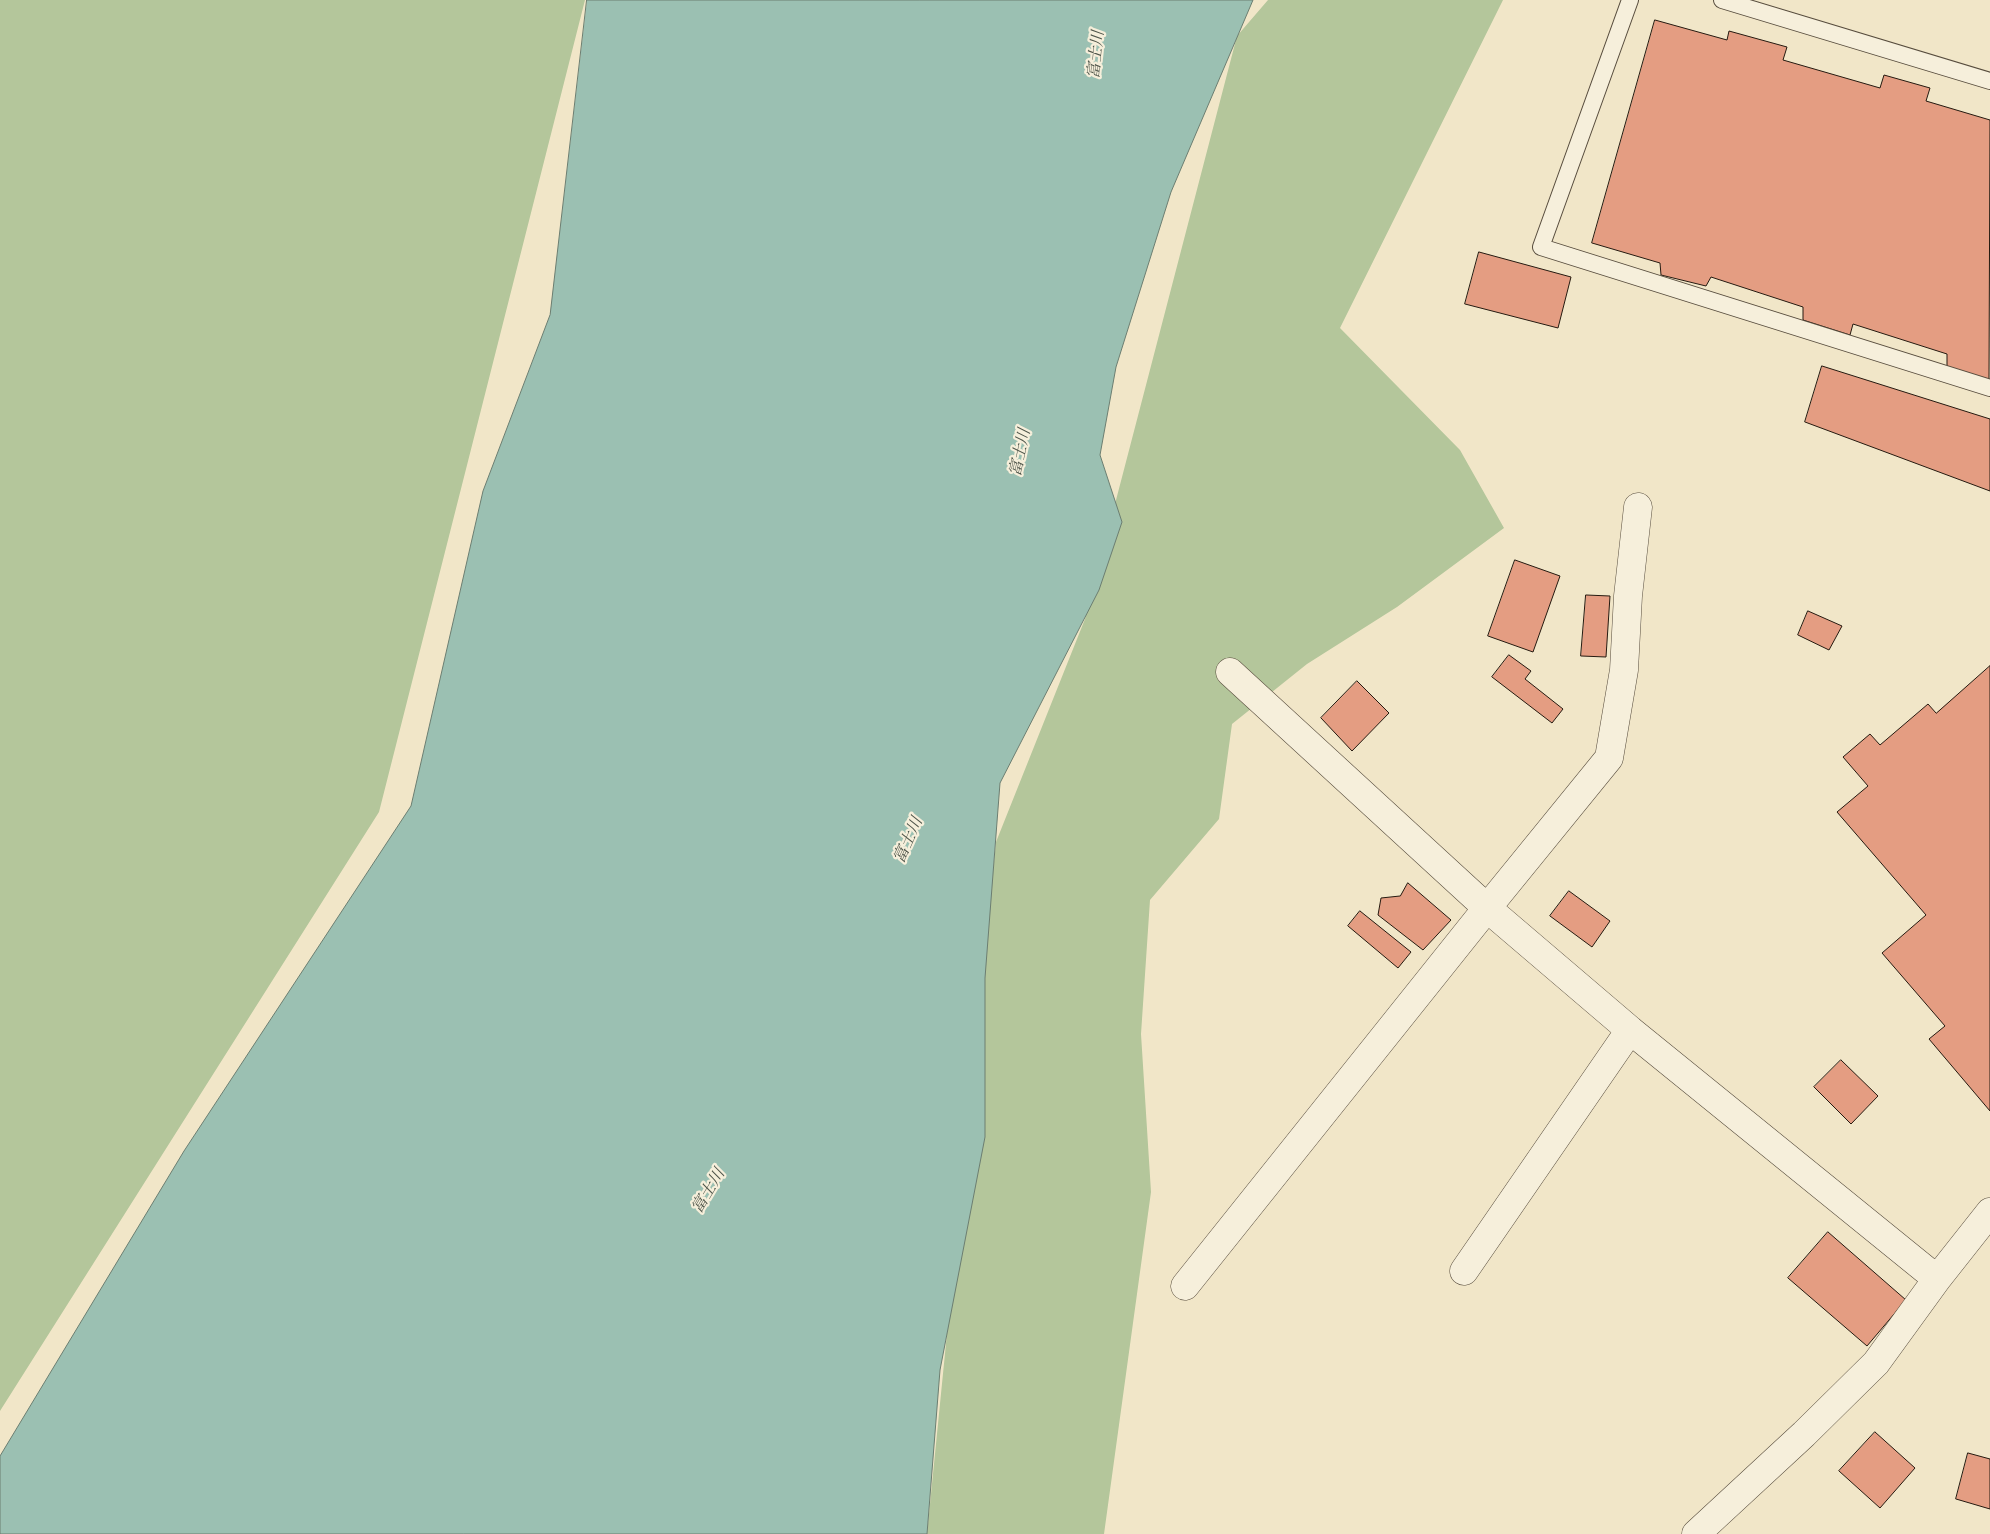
<!DOCTYPE html>
<html>
<head>
<meta charset="utf-8">
<style>
	body { margin:0 }
	canvas { display:block; background:#f1e6c8 }
</style>
</head>
<body>
<canvas width="1990" height="1534"></canvas>
<script>
const context = document.querySelector('canvas').getContext('2d');
context.lineJoin = 'round';
function fillPath(path, color) {
  context.fillStyle = color;
  context.fill(path, 'evenodd');
}
function stroke(path, color, width, dash) {
  context.strokeStyle = color;
  context.lineWidth = width;
  context.lineCap = dash ? 'butt' : 'round';
  context.setLineDash(dash || []);
  context.stroke(path);
}
function label(font, color, halo, rows, align = 'center') {
  context.font = font + ' "Sorts Mill Goudy","Noto Serif JP",serif';
  context.lineWidth = 4.5;
  context.setLineDash([]);
  context.textBaseline = 'middle';
  context.strokeStyle = halo;
  context.fillStyle = color;
  for (const [text, x, y, turn = 0] of rows) {
    context.save();
    context.translate(x, y);
    context.rotate((+turn || 0) * Math.PI / 180);
    context.textAlign = isNaN(turn) ? turn : align;
    if (halo) context.strokeText(text, 0, 0);
    context.fillText(text, 0, 0);
    context.restore();
  }
}
fillPath(new Path2D(`
	M0 0H585L379 812 0 1411Z
	M1268 0H1503L1340 328 1460 450 1504 528 1397 607 1307 664 1232 724 1219 819 1150 900 1141 1034 1151 1192 1104 1534H927L996 842 1085 619 1237 36Z`), '#b4c69b');
const water = new Path2D(`
	M587 0H1253L1171 192 1116 367 1100 455 1122 522 1099 590 1000 783 985 978V1137L940 1370 927 1534H0V1456L184 1151 411 806 483 491 550 315Z`);
fillPath(water, '#9bc0b2');
stroke(water, '#6c7e71', 1);
const building = new Path2D(`
	M1655 20 1727 40 1729 31 1787 47 1783 60 1880 88 1884 75 1930 88 1926 101 1990 120 1989 380 1947 367V354L1853 324 1850 335 1803 320V307L1711 277 1706 286 1661 275 1660 263 1592 243Z
	M1479 252 1571 277 1558 328 1465 304Z
	M1822 366 1990 419V491L1805 422Z
	M1515 560 1560 576 1533 652 1488 636Z
	M1586 595 1610 596 1606 657 1581 656Z
	M1808 611 1842 626 1829 650 1798 635Z
	M1509 655 1531 671 1525 679 1563 709 1552 723 1492 677Z
	M1990 666V1111L1929 1039 1945 1026 1882 953 1926 915 1837 812 1868 786 1843 757 1870 734 1880 745 1928 704 1936 713Z
	M1357 681 1389 713 1352 751 1321 718Z
	M1408 883 1451 920 1423 950 1378 915 1381 898 1400 896Z
	M1569 891 1610 921 1592 947 1550 916Z
	M1360 911 1411 952 1398 968 1348 926Z
	M1841 1060 1878 1096 1851 1124 1814 1087Z
	M1828 1232 1906 1300 1867 1346 1788 1278Z
	M1875 1432 1915 1468 1880 1508 1839 1471Z
	M1968 1453 1990 1459V1509L1956 1499Z`);
fillPath(building, '#e49d82');
stroke(building, '#251a10', 1);
const lane = new Path2D(`
	M1630 0 1541 247 1990 388
	M1722 0 1990 81`);
const street = new Path2D(`
	M1230 672 1487 908 1630 1030 1937 1279
	M1464 1271 1630 1030
	M1185 1286 1487 908 1609 758 1624 670 1628 596 1638 507
	M1696 1534 1804 1434 1876 1363 1937 1279 1990 1212`);
stroke(lane, '#584d3e', 18);
stroke(street, '#584d3e', 29);
stroke(lane, '#f6efdb', 16);
stroke(street, '#f6efdb', 28);
label('italic 16px', '#4e5449', '#f6efdb', [
	["富士川",1098,55,-84],
	["富士川",1022,453,-78],
	["富士川",910,841,-66],
	["富士川",710,1192,-59]
]);
</script>
</body>
</html>
